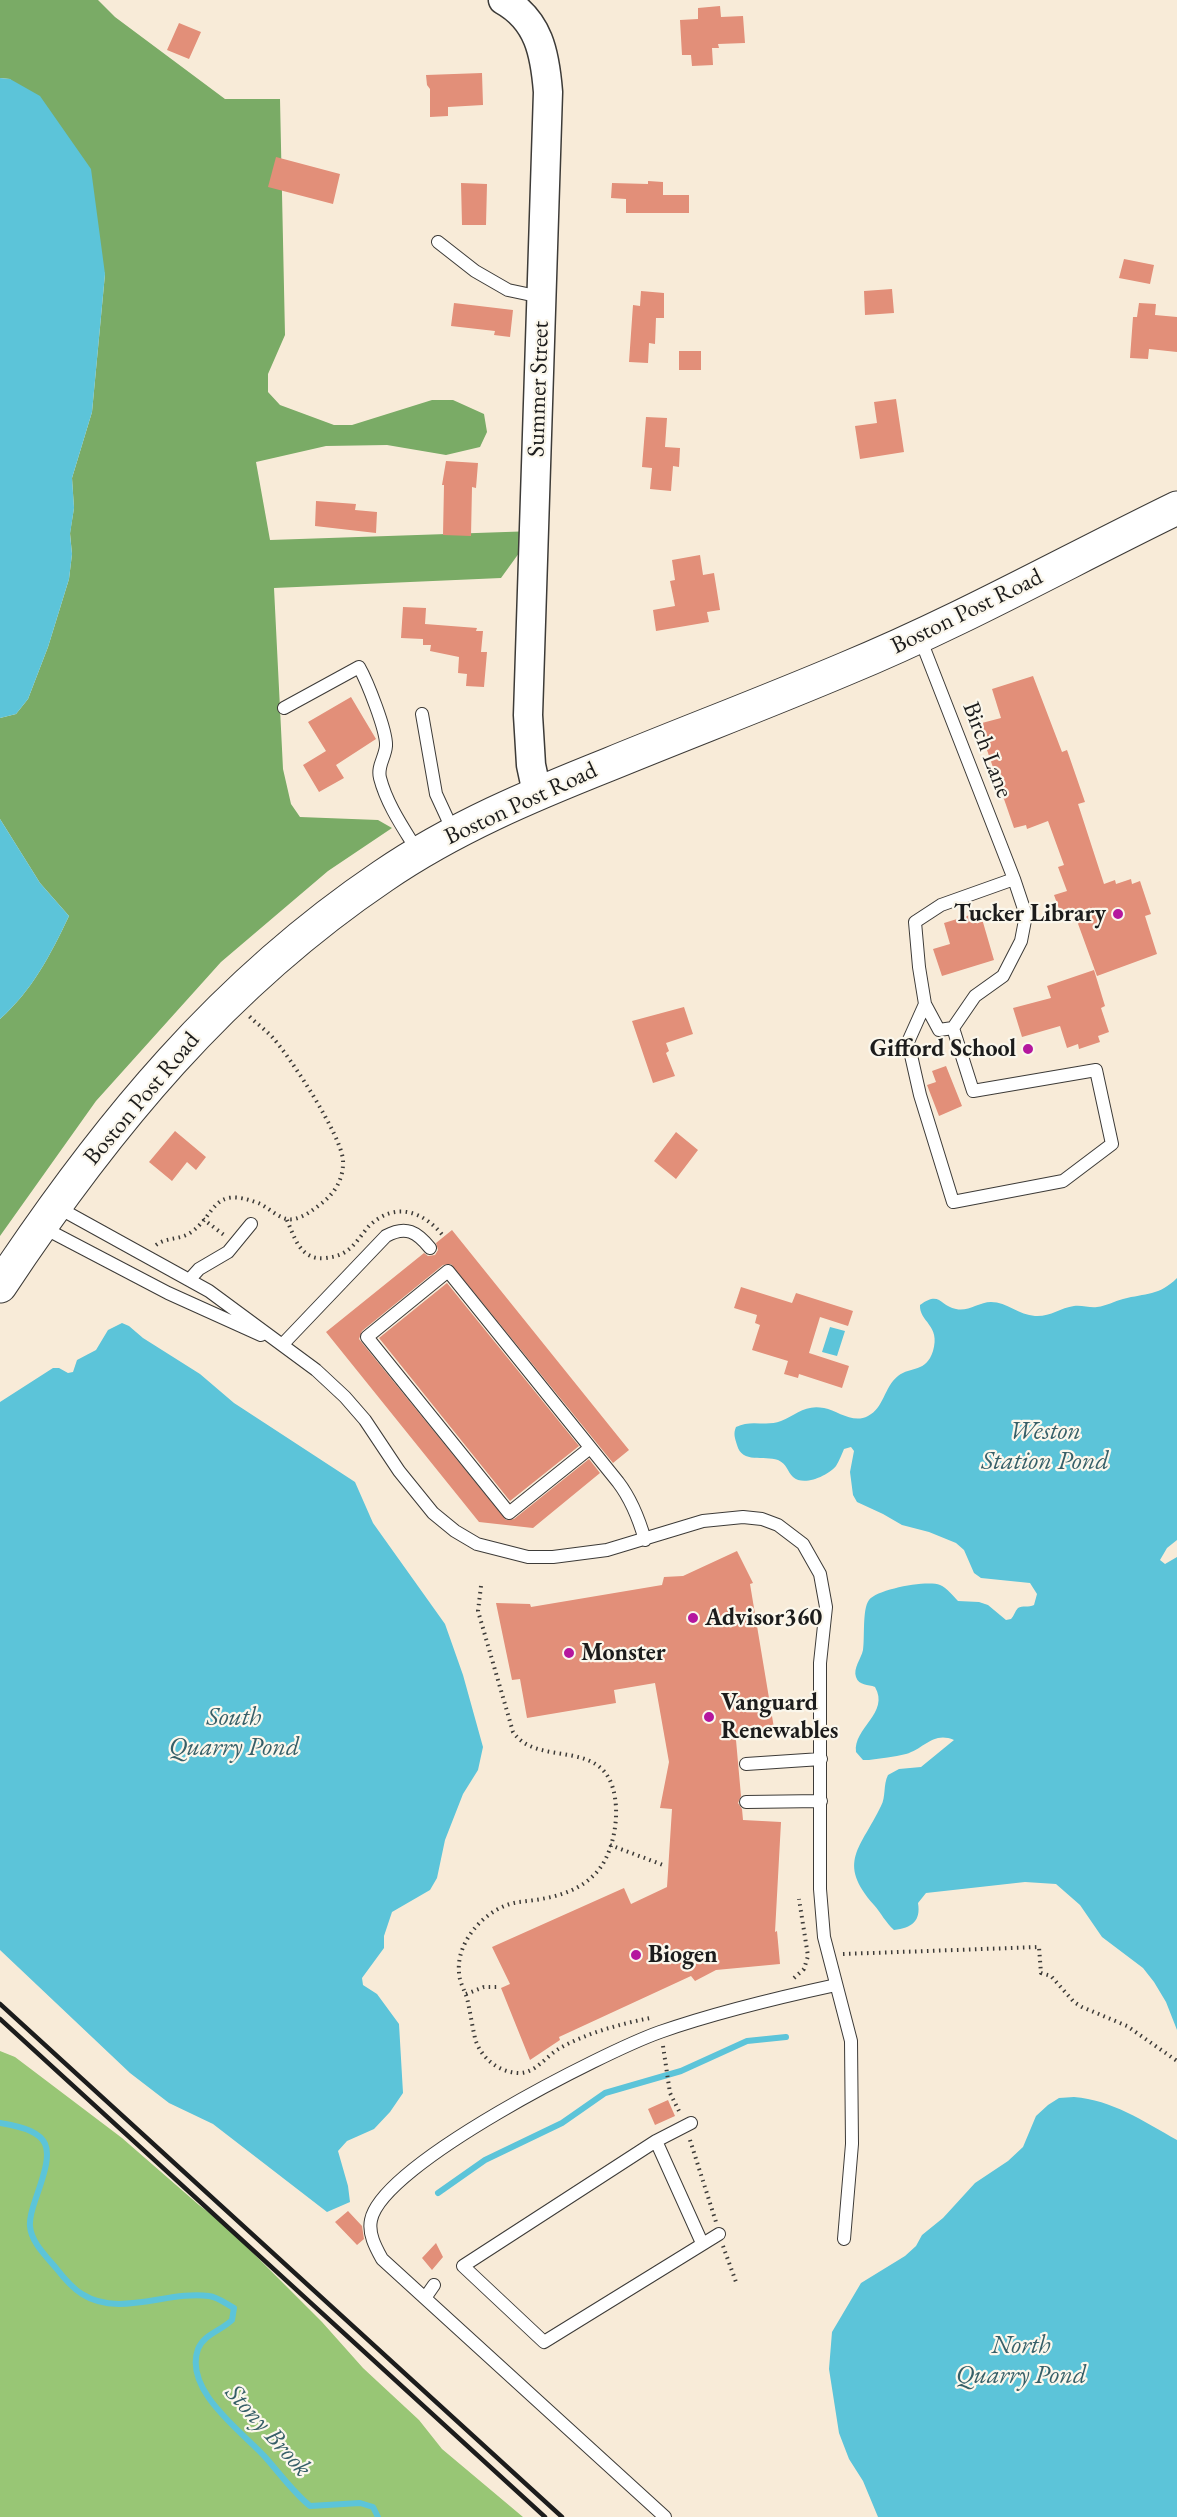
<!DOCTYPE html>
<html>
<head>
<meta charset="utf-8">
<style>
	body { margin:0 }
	canvas { display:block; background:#f8ebd8 }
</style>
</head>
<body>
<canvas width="1177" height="2517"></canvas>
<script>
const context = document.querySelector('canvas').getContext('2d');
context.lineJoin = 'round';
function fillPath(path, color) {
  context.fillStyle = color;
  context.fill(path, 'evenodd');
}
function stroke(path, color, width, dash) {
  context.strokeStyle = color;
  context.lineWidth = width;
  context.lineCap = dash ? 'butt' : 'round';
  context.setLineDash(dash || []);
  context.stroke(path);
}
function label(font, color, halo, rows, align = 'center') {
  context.font = font + ' "EB Garamond",serif';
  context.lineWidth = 4.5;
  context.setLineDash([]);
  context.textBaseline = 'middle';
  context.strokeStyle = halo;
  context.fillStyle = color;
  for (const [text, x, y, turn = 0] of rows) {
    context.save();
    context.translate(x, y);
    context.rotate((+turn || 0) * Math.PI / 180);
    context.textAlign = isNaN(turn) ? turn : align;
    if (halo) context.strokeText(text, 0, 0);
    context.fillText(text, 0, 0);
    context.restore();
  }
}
fillPath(new Path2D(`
	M0 2051 15 2057 122 2138 199 2205 224 2224 322 2322 363 2368 419 2420 442 2449 523 2517H0Z`), '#98c675');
fillPath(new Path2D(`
	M0 0H98L115 17 225 99H280L285 335 268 374V392L280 405 334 425H352L432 400H453L484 414 487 432 480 447 446 455 387 445 326 446 256 462 270 540 535 531 501 578 274 588 283 769 291 804 300 817 378 820 392 828 328 871 221 962 96 1101 0 1236V1019C32 991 51 954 69 916L40 883 0 819V718L16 714 28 699 48 647 69 579 72 554 70 533 74 508 72 478 92 412 105 274 10 79 0 78Z`), '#7aab66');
fillPath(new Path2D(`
	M0 78 10 79 40 96 91 169 105 274 92 412 72 478 74 508 70 534 72 554 69 579 48 647 28 699 16 714 0 718Z
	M0 819 40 883 69 916C51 954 32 991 0 1019Z
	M1177 1278V1540L1167 1548 1160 1560 1165 1564 1177 1557V2030L1166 2002 1154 1982 1143 1968 1102 1937 1080 1905 1056 1884 1025 1882 926 1893 918 1903C921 1921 912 1928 894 1930 886 1923 881 1913 874 1905 836 1862 861 1848 881 1806 886 1797 883 1785 888 1775L899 1769 921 1767 954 1740C933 1731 924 1749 906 1754 894 1757 881 1758 869 1760H863L856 1752C853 1728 890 1713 875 1687 868 1684 859 1686 856 1677 853 1668 861 1659 863 1650 865 1639 862 1609 869 1600 878 1589 927 1580 940 1585 947 1588 953 1596 958 1601L979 1602 988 1605 1006 1620 1011 1619C1014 1616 1015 1611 1018 1608 1022 1605 1029 1608 1034 1605L1037 1594 1030 1583 981 1578 974 1573 964 1550 956 1543 929 1532 902 1525 883 1514 857 1502 853 1495 850 1472 854 1451 851 1447 844 1449C842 1454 839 1461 836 1466 829 1475 804 1487 793 1477 787 1471 787 1464 778 1460 764 1455 742 1464 737 1445 735 1438 733 1434 736 1427 751 1419 766 1427 781 1421 796 1415 805 1404 824 1408 838 1411 853 1424 868 1416 884 1408 884 1387 898 1376 911 1366 926 1373 933 1351 941 1325 919 1322 920 1305 940 1290 940 1306 956 1309 968 1312 979 1302 991 1302 1007 1302 1019 1315 1035 1316 1050 1317 1060 1308 1074 1306 1082 1305 1090 1308 1097 1307 1107 1306 1114 1301 1123 1299 1146 1293 1159 1296 1177 1278Z
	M122 1323 129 1326 143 1338 200 1374 234 1403 355 1482 373 1523 445 1624 463 1675 483 1747 478 1770 463 1794 445 1840 437 1878 430 1890 392 1912 384 1936V1948L362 1978 363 1985 377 1994 399 2024 403 2093 390 2112 374 2129 347 2141 338 2151 348 2186 350 2202 327 2212 213 2124 169 2103 130 2073 0 1950V1402L53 1368H59L68 1373 73 1372 77 1360 96 1350 108 1330Z
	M830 1327 845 1331 837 1356 822 1352Z
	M1074 2097C1112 2100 1143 2121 1177 2140V2517H878L863 2481 849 2459 839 2433 829 2369 832 2332 861 2283 905 2256 916 2246 922 2235 943 2218 975 2183 1008 2161 1023 2147 1036 2116 1048 2105 1059 2098Z`), '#5cc4d9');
stroke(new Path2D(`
	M0 2123C54 2132 54 2146 37 2195 34 2204 29 2216 30 2226 31 2242 46 2256 56 2268 63 2277 72 2288 82 2294 119 2318 169 2290 209 2296 218 2297 226 2304 234 2308L232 2320C221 2331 204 2334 198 2349 183 2391 244 2433 266 2458 281 2475 293 2492 310 2506L360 2503 373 2507 378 2517
	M438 2193 485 2160 562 2123 605 2093 681 2071 747 2041 786 2037`), '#5cc4d9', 6);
fillPath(new Path2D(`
	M720 6 721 17 743 16 745 43 718 44 719 48H712L713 65 692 66 691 55H682L680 20 698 19V8Z
	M179 23 201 32 189 59 167 50Z
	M482 73 483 105 448 107V116L430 117V89L427 85 426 75Z
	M276 157 340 174 333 204 268 187Z
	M648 181 663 182V195H689V213H626V199L611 198 612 183 648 184Z
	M461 183 487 184 486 225H462Z
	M1124 259 1154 265 1150 284 1119 278Z
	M892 289 894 313 865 315 864 291Z
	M641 291 664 293V318H656L655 344 649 343 648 363 629 362 633 305 640 306Z
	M454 303 513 310 510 337 494 335 495 331 451 326Z
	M1139 303 1156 304 1155 315 1177 317V352L1149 349 1148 359 1130 358 1133 317H1137Z
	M679 351H701V370H679Z
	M896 399 904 452 860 459 855 426 877 423 874 402Z
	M646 417 667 418 665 447 680 448 679 467 673 466 671 491 650 489 652 468 642 467Z
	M446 461 478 463 476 488 472 487 471 536 443 535 444 485H442Z
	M316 501 356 504 355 510 377 512 376 533 315 526Z
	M700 555 703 575 714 573 720 610 707 612 709 622 656 631 653 610 675 606 670 581 675 580 672 560Z
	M403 607 426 608 425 624 477 628 476 631H483L481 652H487L484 687 466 686 467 674 458 673 459 657 430 651 431 645H423V639L401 638Z
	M1033 676 1062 752 1067 750 1085 802 1078 804 1104 884 1115 880 1116 884 1131 879 1132 884 1140 881 1151 914 1145 916 1157 954 1097 976 1073 910 1061 914 1054 895 1067 891 1058 867 1064 865 1048 821 1027 829 1026 825 1014 828 978 724 1001 718 992 689Z
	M351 697 376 739 336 765 344 778 319 792 303 765 326 751 308 722Z
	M980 912 994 960 942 976 933 949 950 944 944 923Z
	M1094 970 1105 1006 1101 1008 1109 1032 1098 1036 1100 1042 1079 1049 1078 1044 1067 1048 1060 1026 1022 1037 1013 1008 1051 998 1047 986Z
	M684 1007 693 1034 666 1043 669 1051 666 1053 675 1076 653 1083 632 1021Z
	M946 1066 962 1106 939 1116 927 1085 936 1082 932 1071Z
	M175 1131 206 1157 196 1170 187 1162 172 1181 149 1162Z
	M676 1132 698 1150 676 1179 654 1161Z
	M452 1230 629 1450 613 1463 451 1264 443 1265 362 1331 359 1339 506 1520 514 1519 589 1459 600 1473 533 1528 479 1522 326 1332 424 1253 428 1256 435 1255 438 1250 436 1243Z
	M447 1283 579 1446 510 1501 379 1338Z
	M741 1287 792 1303 796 1293 853 1311 848 1326 820 1317 809 1353 849 1366 842 1388 799 1374 798 1378 784 1374 788 1361 752 1350 760 1325 755 1323 757 1315 734 1308Z
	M737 1551 753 1583 750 1584 775 1734 736 1740 741 1796 738 1803 742 1809 743 1820 781 1822 775 1932 777 1931 780 1964 716 1970 695 1981 691 1976 559 2037 560 2040 530 2060 501 1988 510 1984 492 1947 624 1888 631 1904 667 1887 672 1809 660 1808 669 1762 655 1683 614 1690 616 1703 527 1718 520 1679 512 1680 496 1603 530 1604 531 1607 662 1585 664 1577 683 1576Z
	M668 2100 675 2116 655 2125 648 2109Z
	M348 2211 362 2226 364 2239 357 2245 335 2222Z
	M436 2243 443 2257 432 2270 422 2258Z`), '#e28f79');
const service = new Path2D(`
	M438 242 475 271 508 290 541 297
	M920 638 1014 879 1026 915 1021 941 1003 976 975 996 953 1028 939 1030 925 1004 919 967 915 922 941 905 1014 879
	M284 708 359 667C367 681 387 731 386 746 385 758 377 766 380 778 387 805 404 829 418 852
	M422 714 436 794 454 833
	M925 1004 908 1042 920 1095 953 1202 1063 1181 1112 1144 1096 1070 973 1091 953 1028
	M57 1207 209 1291 316 1370 345 1397 365 1420 399 1471 433 1513 455 1531 477 1544 528 1557H553L607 1550 703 1521 743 1517 762 1519 778 1525 803 1544 820 1574 826 1607 820 1663V1889L824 1937 851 2041 852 2144 844 2239
	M42 1227 168 1293 261 1335
	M190 1279 199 1269 228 1252 251 1224
	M282 1345 386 1236C406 1225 417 1232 430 1248
	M590 1448 509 1513 367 1337 448 1271 618 1482C631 1499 639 1519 645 1540
	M746 1764 821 1759
	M746 1802 821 1801
	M691 2123 656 2141 463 2266 544 2342 719 2234
	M656 2141 702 2243
	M425 2298 434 2285
	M665 2517 382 2259C376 2248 368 2234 371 2220 382 2164 604 2052 660 2032 717 2012 776 1998 836 1985`);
const tertiary = new Path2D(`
	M503 0C539 20 545 54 548 92L528 715 531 765 537 793`);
const primary = new Path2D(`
	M0 1286C106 1126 223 984 383 876 453 828 532 795 610 764 688 732 767 702 845 669 959 622 1066 562 1177 508`);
stroke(service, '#3d3b38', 14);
stroke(tertiary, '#3d3b38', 31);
stroke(primary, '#3d3b38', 35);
stroke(new Path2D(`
	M203 1219 224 1235
	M287 1220C295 1239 301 1261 326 1258 334 1257 342 1255 348 1250 356 1244 362 1234 369 1226 395 1201 424 1211 444 1237
	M156 1245C167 1237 179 1240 190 1233 217 1215 211 1185 258 1203 269 1207 281 1222 294 1219 304 1217 313 1210 322 1203 335 1193 344 1178 343 1160 341 1135 291 1058 273 1038 266 1030 257 1024 249 1016
	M481 1586 478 1611 513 1732C538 1769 606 1735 615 1798 619 1822 612 1858 594 1875 574 1895 546 1899 519 1902 488 1906 456 1940 459 1972 459 1981 464 1989 467 1998 470 2011 472 2025 475 2038 480 2057 498 2072 518 2073 535 2074 546 2056 560 2048 587 2033 620 2024 650 2018
	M610 1845 663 1865
	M843 1954 1039 1947 1041 1973 1051 1976 1074 2002 1082 2007 1127 2026 1177 2061
	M794 1978 804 1969 808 1956 799 1899
	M466 1994 484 1987H497
	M663 2046 670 2093 680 2113
	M690 2140 716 2222
	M723 2246 736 2282`), '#3d3b38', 4, [1.5, 4.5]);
stroke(service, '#fff', 12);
stroke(tertiary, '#fff', 28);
stroke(primary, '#fff', 33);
stroke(new Path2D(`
	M0 2004 562 2517
	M0 2019 545 2517`), '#1c1c1c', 4.5);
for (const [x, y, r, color] of [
	[1118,914,6,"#b5179e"],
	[1028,1049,6,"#b5179e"],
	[693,1618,6,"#b5179e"],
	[569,1653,6,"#b5179e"],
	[709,1717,6,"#b5179e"],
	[636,1955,6,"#b5179e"]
]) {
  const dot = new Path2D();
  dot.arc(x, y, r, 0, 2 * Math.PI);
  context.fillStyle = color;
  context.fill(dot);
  stroke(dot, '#fbf7ec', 2);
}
label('24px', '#1c1c1c', '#fbf7ec', [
	["Summer Street",539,389,-88],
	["Boston Post Road",967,612,-26],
	["Birch Lane",987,750,69],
	["Boston Post Road",521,804,-25],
	["Boston Post Road",142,1099,-50]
]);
label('bold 24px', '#1c1c1c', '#fbf7ec', [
	["Tucker Library",1106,914,"right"],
	["Gifford School",1016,1049,"right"],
	["Advisor360",705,1618],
	["Monster",581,1653],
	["Vanguard",721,1703],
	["Renewables",721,1731],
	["Biogen",648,1955]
], 'left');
label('italic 26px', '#365f68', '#fbf7ec', [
	["Weston",1045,1432],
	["Station Pond",1045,1462],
	["South",234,1718],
	["Quarry Pond",234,1748],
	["North",1021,2346],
	["Quarry Pond",1021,2376],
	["Stony Brook",268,2431,48]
]);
</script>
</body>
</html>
